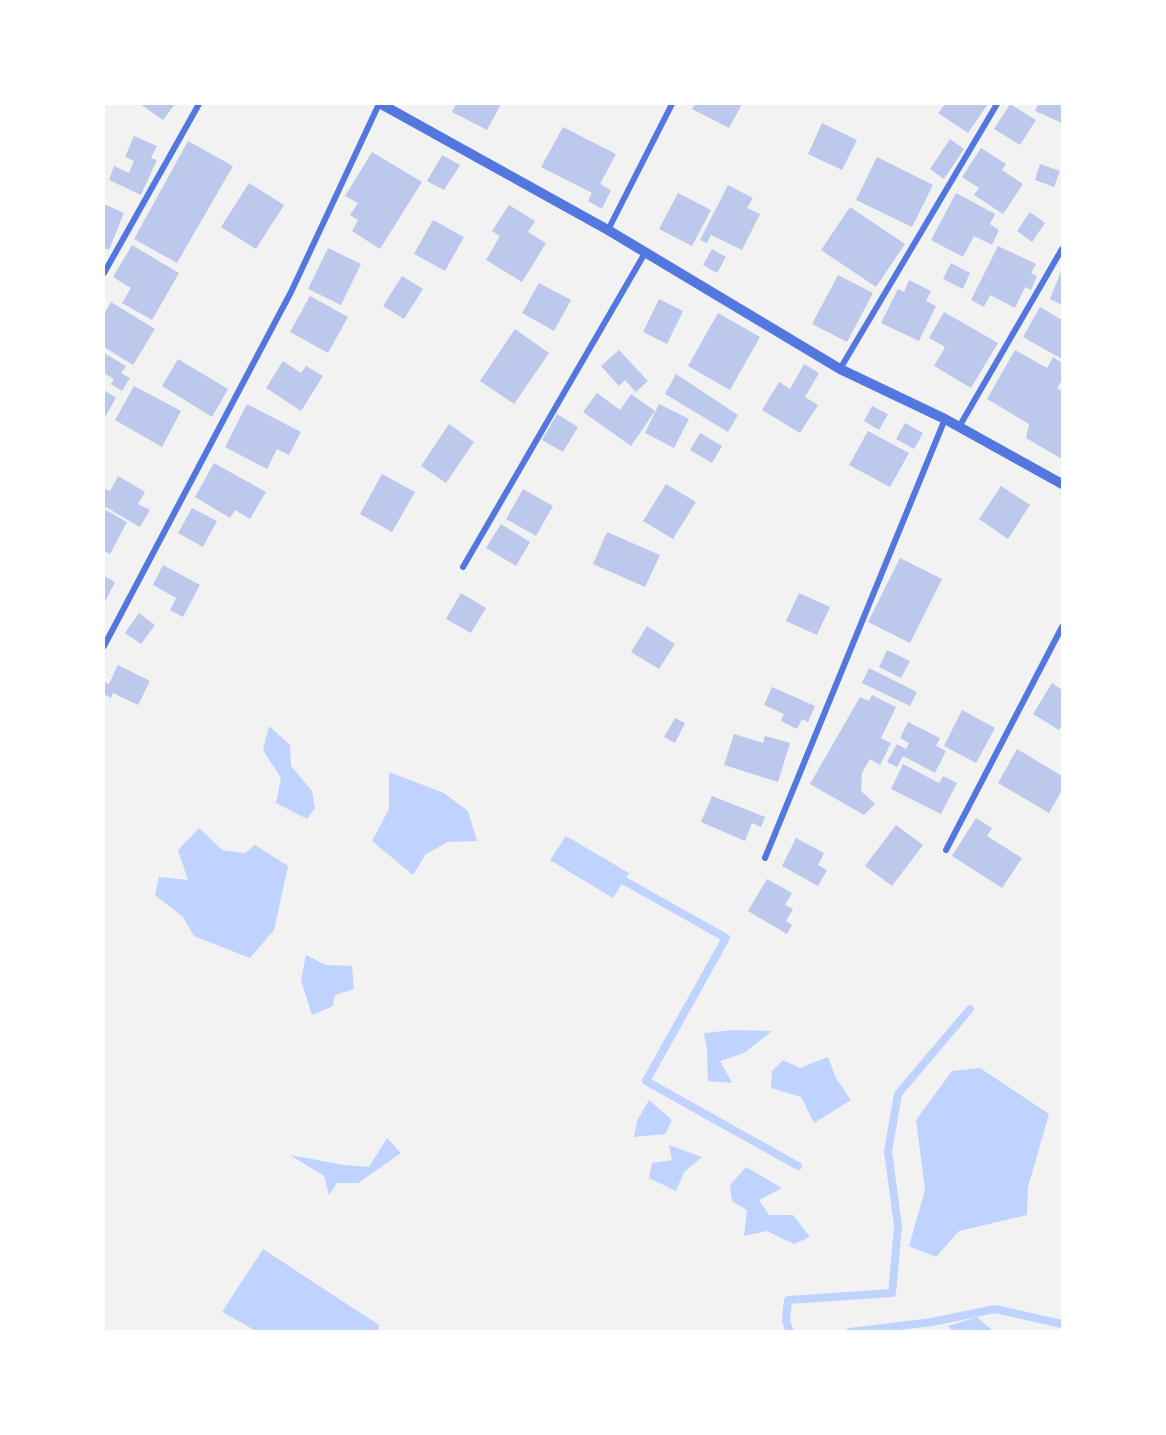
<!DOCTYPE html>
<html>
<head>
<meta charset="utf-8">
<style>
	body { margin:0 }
	#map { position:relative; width:1166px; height:1435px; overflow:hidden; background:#f2f2f2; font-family:"Roboto Condensed",sans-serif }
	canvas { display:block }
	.frame { position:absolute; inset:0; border:105px solid #fff; pointer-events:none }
</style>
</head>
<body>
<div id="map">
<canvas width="1166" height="1435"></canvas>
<div class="frame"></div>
</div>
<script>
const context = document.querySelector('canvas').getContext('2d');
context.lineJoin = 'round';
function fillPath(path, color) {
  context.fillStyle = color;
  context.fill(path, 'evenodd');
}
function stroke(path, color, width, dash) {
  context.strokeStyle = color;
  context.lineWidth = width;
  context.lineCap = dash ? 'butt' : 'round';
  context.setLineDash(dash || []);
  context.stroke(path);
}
fillPath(new Path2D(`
	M269 726 290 745 291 766 312 791 315 808 307 819 276 803 281 778 263 750Z
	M389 772 444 793 468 811 477 841 448 842 426 854 413 875 372 841 389 809Z
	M199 828 222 850 245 853 255 845 288 866 274 930 250 958 194 936 183 917 155 895 159 877 188 880 178 850Z
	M566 836 629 873 613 898 550 860Z
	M306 955 326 965 352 966 354 989 335 995 333 1006 312 1015 301 980Z
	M734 1030 772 1031 744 1053 720 1061 732 1083 708 1081 707 1050 704 1033Z
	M828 1057 836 1078 851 1100 814 1123 801 1097 771 1088 772 1071 783 1060 800 1068Z
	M980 1068 1049 1114 1028 1187 1027 1215 959 1231 936 1257 909 1246 925 1190 916 1120 952 1071Z
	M649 1100 672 1120 665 1134 634 1137 637 1121Z
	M387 1138 401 1153 358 1183H337L329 1195 324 1176 290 1155 344 1165 369 1167Z
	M669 1145 702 1157 684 1172 676 1191 649 1178 652 1163 672 1160Z
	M746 1167 782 1188 759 1200 769 1215H793L810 1237 794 1244 767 1231 744 1236 747 1210 732 1201 730 1185Z
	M263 1249 379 1325 378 1331H256L222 1312Z
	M977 1317 993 1331H953L948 1326Z`), '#bfd3fe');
stroke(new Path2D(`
	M614 875 726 938 646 1081 798 1166
	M790 1332 786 1321 788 1300 892 1293 898 1226 888 1152 898 1094 970 1009
	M850 1332 932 1322 995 1309 1062 1324`), '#bfd3fe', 8);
fillPath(new Path2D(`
	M140 104H175L163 120Z
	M456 104H501L487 130 452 112Z
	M695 104H742L729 128 692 109Z
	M945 104H985L987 105 968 133 938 113Z
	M1010 104 1036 120 1020 145 994 129Z
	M1038 104H1062V123L1035 111Z
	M822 123 857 140 842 170 808 154Z
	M563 127 616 154 600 184 611 190 602 209 588 201 592 193 541 167Z
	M134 136 157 146 151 158 157 160 141 195 109 180 114 166 129 173 134 161 125 157Z
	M950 139 964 149 944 179 930 169Z
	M188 141 233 166 177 263 134 239Z
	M981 148 1006 164 1002 170 1023 184 1003 214 974 195 979 188 962 177Z
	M372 152 422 182 380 249 352 231 358 220 350 215 358 203 345 196Z
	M442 155 460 165 444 190 427 181Z
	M877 157 933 185 912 227 856 200Z
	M1040 164 1060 171 1054 187 1035 180Z
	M249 183 284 205 256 249 221 227Z
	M728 185 753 198 747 208 760 214 742 250 711 235 707 243 700 240Z
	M678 193 711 210 692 246 659 229Z
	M956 193 995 214 990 224 999 230 992 245 974 236 963 257 931 240Z
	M104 204 124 213 109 250 104 248Z
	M509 205 535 221 528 232 546 243 522 282 486 260 500 236 492 231Z
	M850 207 905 244 876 287 821 250Z
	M1030 212 1045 223 1032 242 1017 231Z
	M433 220 464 237 445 271 414 254Z
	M132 245 179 273 152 320 122 303 131 288 113 277Z
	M998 246 1036 264 1031 273 1037 276 1031 290 1025 287 1015 308 990 295 984 307 971 300Z
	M328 248 361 264 341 305 308 289Z
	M712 249 726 257 717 273 703 265Z
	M951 263 970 273 963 289 943 279Z
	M1062 269V305L1050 299Z
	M838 275 873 293 847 342 812 324Z
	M402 276 423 289 404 319 383 306Z
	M909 280 931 291 926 301 936 306 919 341 881 323 898 289 904 292Z
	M539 283 571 300 554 331 522 313Z
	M310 296 348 317 328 353 290 332Z
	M659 299 683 311 667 344 643 332Z
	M111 302 155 329 133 365 104 347V314Z
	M1040 307 1062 320V359L1023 337Z
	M944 312 998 343 971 388 934 366 945 347 929 338Z
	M718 313 760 337 730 390 688 366Z
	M515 329 549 353 514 404 480 381Z
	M619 350 648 381 636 392 625 380 619 386 601 366Z
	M1015 350 1047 368 1053 357 1062 363V380L1057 388 1062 391V459L1026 438 1029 424 987 399Z
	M104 353 126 366 121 373 130 378 122 391 111 384 114 379 104 373Z
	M178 359 228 389 212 417 162 386Z
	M283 361 301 373 306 366 323 376 301 411 266 388Z
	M804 364 819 373 805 397 818 405 800 433 762 410 779 382 790 389Z
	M676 374 738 415 728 432 665 394Z
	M134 386 181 411 162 447 115 420Z
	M104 390 116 398 104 419Z
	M597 393 620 410 631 394 655 411 631 446 583 412Z
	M247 404 301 432 289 455 277 449 267 469 225 447Z
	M659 404 689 419 674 448 645 433Z
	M872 406 888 414 879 430 864 421Z
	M557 414 578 427 563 452 542 440Z
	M905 423 923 433 914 449 896 439Z
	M449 424 474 442 446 483 421 466Z
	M868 431 909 453 890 487 849 465Z
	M700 433 722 446 712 463 690 450Z
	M214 463 266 492 250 519 235 510 230 518 195 497Z
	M382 474 415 492 392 532 360 514Z
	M118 476 145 492 138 504 150 510 140 527 104 506V488L110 491Z
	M666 484 696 502 673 539 643 521Z
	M1001 486 1030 505 1008 539 979 519Z
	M523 489 553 506 536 536 506 519Z
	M192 508 217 521 203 547 178 533Z
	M104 509 127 522 110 554 104 551Z
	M501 524 530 542 516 566 486 548Z
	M607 532 660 555 645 587 593 564Z
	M900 558 942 579 910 643 868 622Z
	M163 565 200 585 183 617 170 610 176 598 153 585Z
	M104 576 115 582 104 604Z
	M461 593 486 608 471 633 446 619Z
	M799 593 830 607 817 635 786 621Z
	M139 613 155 625 141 644 125 633Z
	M647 626 675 644 659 669 631 652Z
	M887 650 910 661 901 678 879 667Z
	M118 665 150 681 138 705 113 693 111 698 104 694V682L109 684Z
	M869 668 917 692 910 706 862 683Z
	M1052 683 1062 690V725L1059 730 1033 714Z
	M772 687 815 706 808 722 802 719 797 729 781 721 784 714 764 705Z
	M872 695 896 707 881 738 891 743 880 765 870 759 862 773 861 791 875 804 864 815 810 784 860 697 869 701Z
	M962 710 995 728 976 763 944 746Z
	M675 718 685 723 675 743 664 737Z
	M908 722 940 738 936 746 946 751 935 773 903 756 897 767 887 762 897 744 906 749 909 743 900 738Z
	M734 734 763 743 765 736 790 743 778 782 724 765Z
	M1017 749 1062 776V790L1049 813 998 783Z
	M903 764 939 783 943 776 957 783 941 814 891 789Z
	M712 796 765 817 761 827 752 823 745 841 701 822Z
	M976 818 992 828 987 836 1022 858 1002 888 952 856Z
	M896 825 923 845 892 886 865 866Z
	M796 838 824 853 818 865 827 870 818 886 782 866Z
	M767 879 792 893 785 905 793 909 786 921 792 925 787 934 748 911Z`), '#bdc9ec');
stroke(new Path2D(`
	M608 230 672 104
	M104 273 199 104
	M840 369 997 104
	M959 427 1062 249
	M463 567 645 253
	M104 646 291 292 379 104
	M946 850 1062 627
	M765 858 945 419`), '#5277de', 6);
stroke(new Path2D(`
	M381 104 608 230 840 369 945 419 1062 484`), '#5277de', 10);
</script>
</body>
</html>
